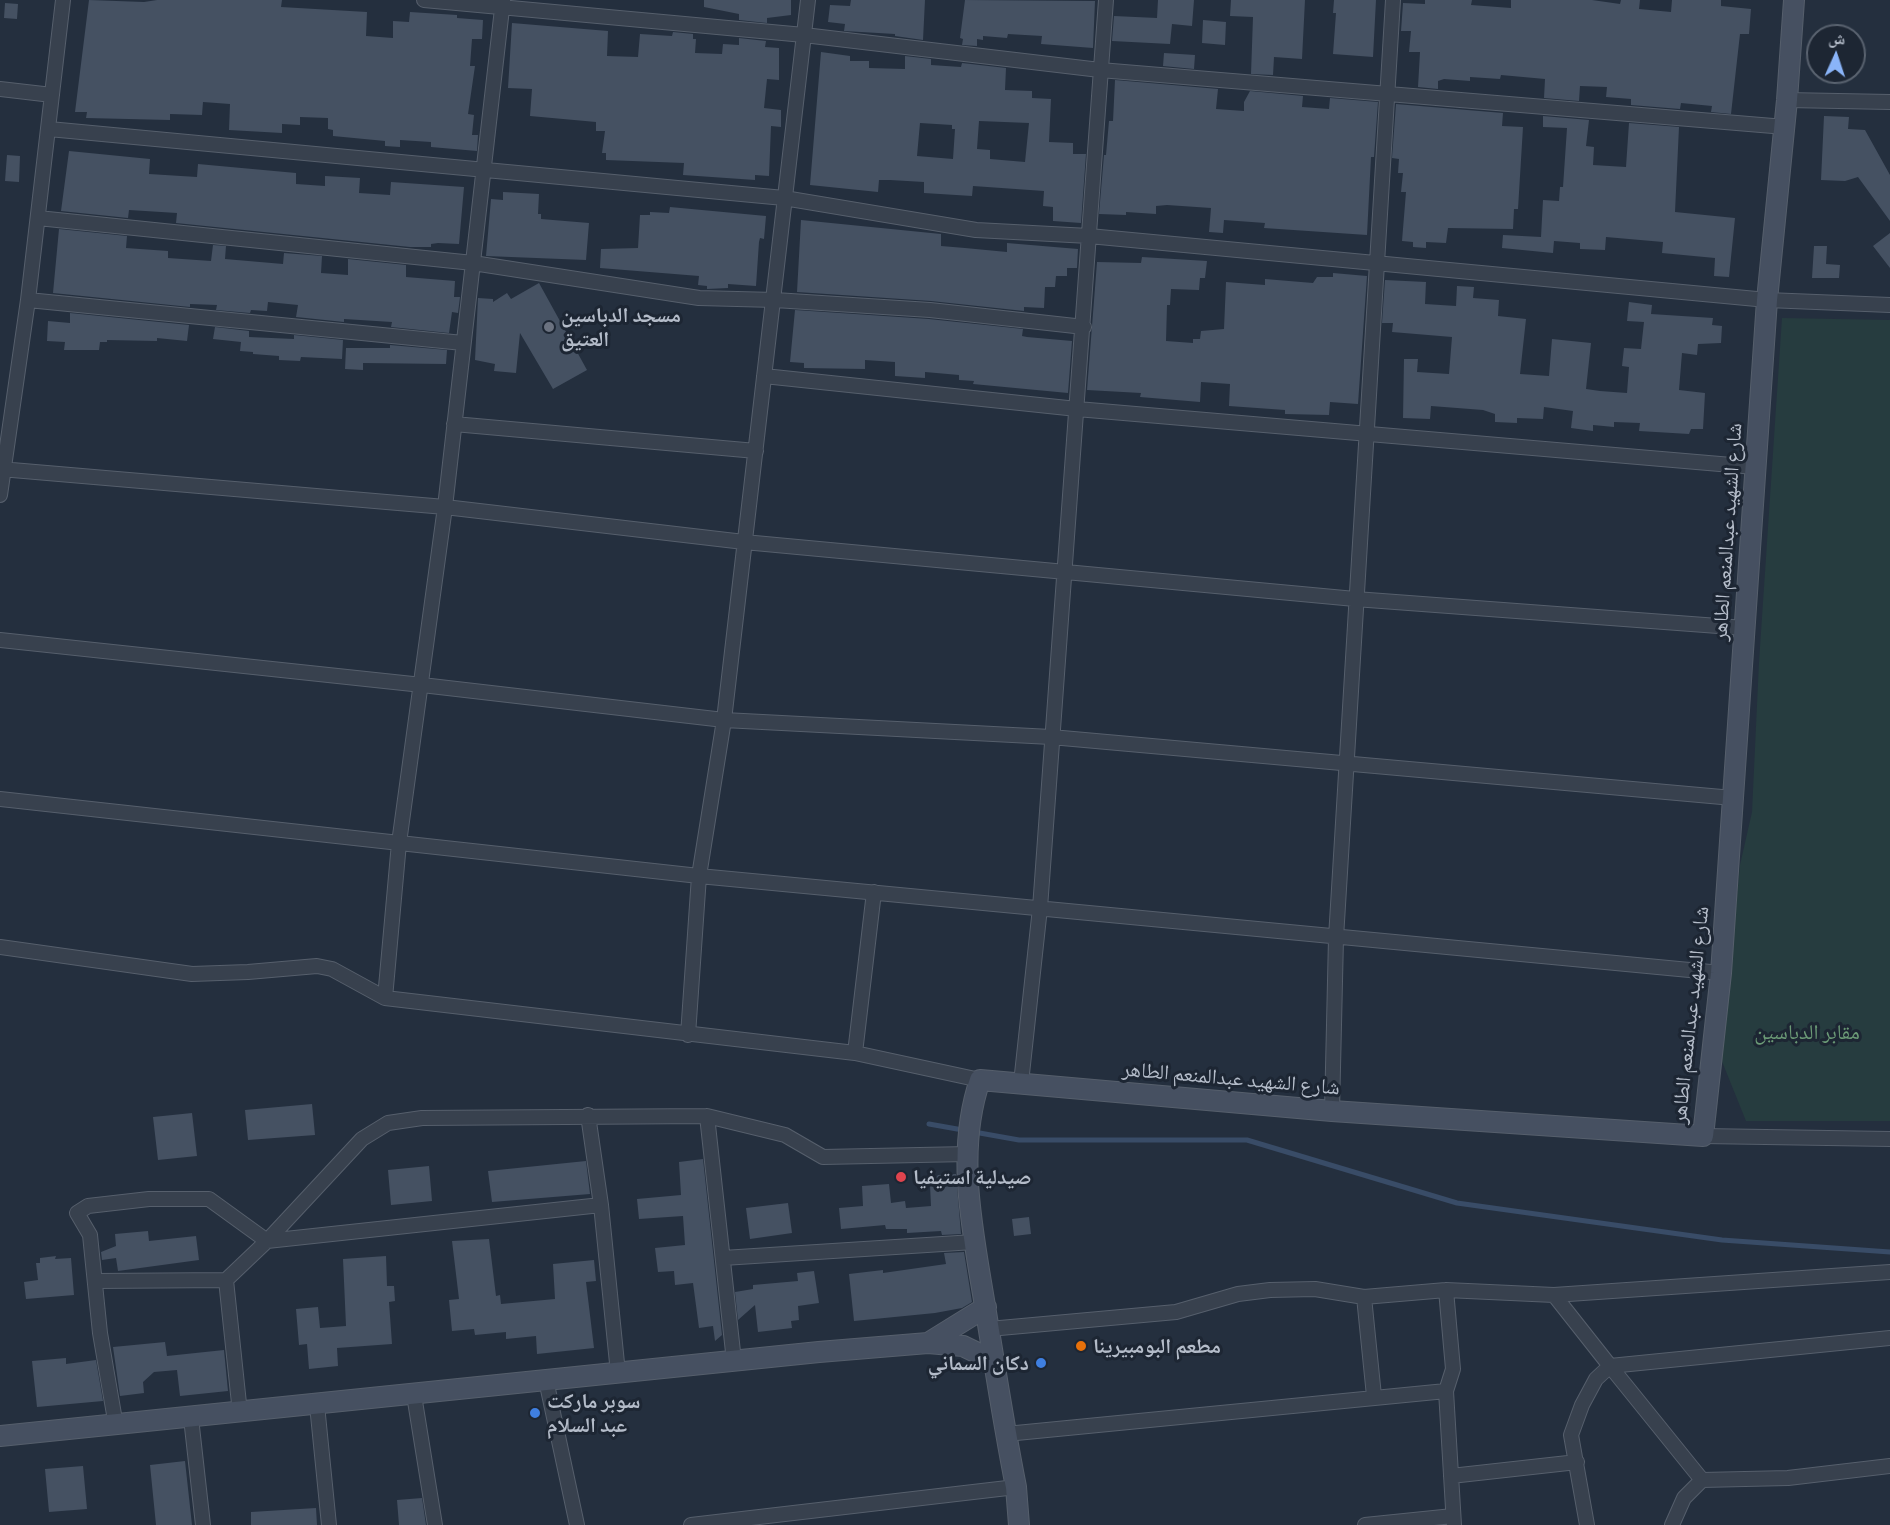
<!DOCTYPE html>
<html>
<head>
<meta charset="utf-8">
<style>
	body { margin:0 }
	#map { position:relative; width:1890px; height:1525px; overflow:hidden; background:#242f3e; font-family:Commissioner,"Noto Naskh Arabic",sans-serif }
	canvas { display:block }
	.north { position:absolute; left:1806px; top:24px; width:60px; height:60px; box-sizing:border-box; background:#1d2633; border:2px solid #59626f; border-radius:50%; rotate:3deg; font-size:16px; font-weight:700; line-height:24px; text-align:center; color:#b4bcc9 }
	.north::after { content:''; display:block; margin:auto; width:21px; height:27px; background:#8ab4f8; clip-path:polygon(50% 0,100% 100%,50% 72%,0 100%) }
</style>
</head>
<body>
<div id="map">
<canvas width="1890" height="1525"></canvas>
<div class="north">ش</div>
</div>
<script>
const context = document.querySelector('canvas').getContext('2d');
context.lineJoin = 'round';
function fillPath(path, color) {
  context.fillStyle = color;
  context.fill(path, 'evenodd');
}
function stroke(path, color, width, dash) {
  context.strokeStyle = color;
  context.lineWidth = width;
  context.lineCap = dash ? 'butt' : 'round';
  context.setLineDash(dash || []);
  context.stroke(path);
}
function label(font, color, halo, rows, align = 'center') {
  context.font = font + ' Commissioner,"Noto Naskh Arabic",sans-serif';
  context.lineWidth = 6;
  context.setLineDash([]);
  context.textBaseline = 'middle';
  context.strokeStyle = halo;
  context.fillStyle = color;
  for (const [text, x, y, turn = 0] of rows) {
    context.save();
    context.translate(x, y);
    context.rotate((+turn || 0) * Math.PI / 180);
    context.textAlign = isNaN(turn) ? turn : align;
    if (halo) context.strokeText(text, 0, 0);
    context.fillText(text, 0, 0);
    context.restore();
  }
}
fillPath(new Path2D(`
	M1782 318 1890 320V1121H1746L1721 1059 1740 865 1752 812 1759 662Z`), '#263c3f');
stroke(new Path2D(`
	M929 1124 1019 1140H1247L1457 1203 1722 1240 1890 1252`), '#394c67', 5);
fillPath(new Path2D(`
	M89 0 144 2 157 0H282L281 7 367 12 366 36 393 38V21L409 22 410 12 457 15V18L483 20 482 39H472L470 66H475L468 114 474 115 472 135H478L477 151 431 147V142L400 140V147L385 146V141L333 136V130L328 129V118L300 117V125L282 124V133L229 130 230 104 203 102 202 115 170 114V120L86 118 87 112H75Z
	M704 0H791V15L767 18V23L739 20V14L704 7Z
	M851 0H925L923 40 895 36V34L844 31 845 24 828 22 830 5 850 6Z
	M965 0 1095 1 1093 48 1041 44 1042 36 1008 34 1007 38 983 36V40L977 39V46L962 45 963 39 960 38Z
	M1158 0H1194L1192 26 1172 24 1170 44 1112 41 1114 16 1157 18Z
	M1231 0H1305L1302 59 1274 57 1273 75 1251 74 1253 17 1230 16Z
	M1334 0H1376L1373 57 1333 54 1336 13H1333Z
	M1425 0H1472L1471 5 1511 8V0H1592L1620 4 1621 0H1640L1639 9 1671 12 1672 0H1721V6L1751 9 1749 34H1740L1731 114 1711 112 1712 106 1681 103 1680 109 1631 105V99L1606 97 1607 87 1580 86 1579 101 1544 98 1545 79 1501 75 1500 79 1470 77V81L1444 79 1438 81V89L1418 87 1420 52H1409L1411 31H1401L1403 3 1425 4Z
	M5 3 18 4 17 19 4 18Z
	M1203 20 1226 22 1225 45 1202 43Z
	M512 23 608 31 607 56 638 57 640 34 672 36 673 32 693 34V39H696L695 53 722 54 723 44 739 45V38L766 41 765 47 779 48V80L767 79 764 108 781 110V127L771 126 769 176 755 175V180L683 175 684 163 606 160V153H602L605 131H596V122L530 116 532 89 508 88Z
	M821 52 850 56V61H869V68L905 69V56L931 59V65L961 67 962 63 1006 68 1005 90 1032 91V98L1051 99 1049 142 1073 143V154H1086L1081 223 1053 221V207L1043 206 1044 191 973 186 972 196 924 193V182L890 180H879L878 192 810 185ZM979 121 1029 123 1025 162 990 159V150L977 149ZM920 123 952 125V129H955L953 159 917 156Z
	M1164 53 1195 55 1194 69 1163 66Z
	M1115 80 1218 89 1216 109 1244 111V102L1250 91 1303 96 1302 107 1329 109 1330 98 1378 102 1374 157H1371L1367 235 1264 228 1265 223 1224 220 1223 233 1209 232 1211 208 1167 205 1156 206V214L1126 212V215L1099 214 1104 155H1106L1109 121H1113Z
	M1396 104 1503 113 1502 126 1523 127 1518 209H1514L1513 229 1448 228 1446 243 1426 242V248L1413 247V242L1402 241 1406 192H1401L1403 173H1398L1399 159 1392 158Z
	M1543 116 1589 120 1586 146 1594 147 1593 165 1626 167 1629 123 1679 127 1675 212 1735 218 1729 277 1714 276 1715 258 1662 253 1663 242 1606 237 1605 250 1580 249V243L1554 241 1553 253 1502 248 1503 235 1541 237 1543 200 1559 201 1560 187H1563L1567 128 1543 127Z
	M1824 116 1849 117 1848 129 1865 130 1890 175V221L1858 177 1845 181 1821 180Z
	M69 151 150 159 149 174 197 177 198 164 296 173V184L325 186V176L360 178 359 193 390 195 391 182 464 187 459 244 438 243 431 244V247H410L176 223 177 213 129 210 128 218 61 211Z
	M7 155 20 156 19 182 5 181Z
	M503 192 539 194 538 214H541V219L589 223 586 260 486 256 491 199 503 200Z
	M670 207 766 216 764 239 760 238 759 242 756 286 728 284V288L707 289V286L698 285 699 276 600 268 601 249 638 248 640 215H650V212L669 213Z
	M801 220 941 234V246L965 248 1007 252V243L1078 249 1077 268H1067V276H1056L1055 287H1045L1044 308 1024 307V311L931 301 797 292Z
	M59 229 127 236 126 248 168 251V258L211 261 213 245 226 246 225 259 283 264 284 253 322 256 321 273 348 275V259L406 265V277L455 281 454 297H460L458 313 452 312 449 333 391 327 392 322 344 319V322L296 317 298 305 268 302 267 311 251 310 250 313 216 310 217 305 190 304V307L53 293Z
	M1890 233V268L1873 246Z
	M1814 246H1827L1826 264 1840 265 1839 278H1812Z
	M1142 257 1207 261 1205 278H1200L1199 290 1171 289 1170 305H1167L1166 341 1193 343V339H1200L1201 331 1224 329 1226 282 1265 285V279L1313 283 1317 277H1333V273L1367 276 1358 404 1330 402 1329 415 1285 414V410L1229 406 1230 384 1201 382 1200 402 1140 397 1141 393 1087 390 1097 262 1141 263Z
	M1385 280 1426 282 1425 304 1456 306 1457 286 1474 287 1473 298 1499 300 1498 316 1526 319 1520 374 1549 376 1552 339 1591 343 1586 389 1600 391 1627 393 1629 367 1622 366 1624 348 1641 349 1644 322 1627 321 1629 302 1652 305 1651 314 1713 318 1712 325 1722 326 1721 343 1698 344 1697 355 1682 353 1679 390 1705 393 1703 429H1691L1689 434 1639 431 1640 423 1614 422V427L1593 425V431L1571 428 1573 411 1544 407 1543 419 1517 418V423L1495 422V414L1483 410 1431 406 1430 419 1403 418 1404 359H1418L1417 372 1449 374 1452 337 1392 332 1393 323H1382Z
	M539 283 587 370 553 389 520 333 516 373 494 371 495 364 475 360 478 298 493 299V302L507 293 511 299Z
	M795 310 929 319 1023 329 1022 336 1027 337 1072 341 1068 393 973 384 974 381 959 380V375L925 372V378L895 376V362L865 360V369L804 368V363L790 362Z
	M70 313 189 325 187 341 157 338V341L107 340V342H100L99 350H64L65 342 47 341 48 321 70 323Z
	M215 327 249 331V337L294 339V335L343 340 342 359 301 357 300 361 279 360V356L253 354V352L240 351 241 342 213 339Z
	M390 345 447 350 446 364 363 363V370L345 369 346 348H390Z
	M312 1104 315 1135 248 1140 245 1110Z
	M192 1113 197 1156 158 1160 153 1117Z
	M703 1159 722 1335 715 1341 713 1326 699 1328 693 1283 675 1285 674 1271 658 1272 655 1248 685 1245 683 1216 639 1219 637 1199 681 1195 679 1162Z
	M586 1161 590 1194 492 1202 488 1171Z
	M429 1166 432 1201 391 1205 388 1170Z
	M956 1174 961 1234 942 1235 941 1231 907 1233V1229H886L885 1225 841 1229 839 1208 863 1206 862 1186 889 1184 891 1203 905 1201 906 1208 931 1206 930 1185 938 1175Z
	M788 1203 792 1233 750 1239 746 1208Z
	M1029 1217 1031 1234 1014 1236 1012 1219Z
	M148 1231 149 1241 196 1236 199 1260 118 1271 116 1258 102 1260 101 1252 116 1246 115 1234Z
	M489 1239 496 1296 500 1295 501 1304 555 1299 553 1264 594 1260 596 1281 586 1282 594 1348 537 1354 536 1336 506 1339V1332L475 1335 474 1329 452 1331 449 1300 459 1299 452 1241Z
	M964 1252 972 1302 962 1308 935 1313 854 1321 849 1274 883 1270V1273L946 1264 944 1253Z
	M56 1256 55 1259 71 1258 74 1295 26 1299 24 1282 38 1280 36 1263H40V1258Z
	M386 1256 387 1286H394L395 1301 389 1302 392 1344 337 1348 338 1366 309 1369 307 1344 299 1345 296 1309 318 1307 320 1328 346 1326 343 1259Z
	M814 1271 819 1303 798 1306 799 1320 791 1321 792 1328 758 1332 755 1305 738 1320 735 1292 753 1289V1285L798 1281 797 1273Z
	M165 1342 167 1356 224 1350 228 1391 180 1396 177 1370 154 1372 143 1382 144 1393 120 1396 113 1347Z
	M66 1358V1364L96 1360 103 1401 37 1407 32 1361Z
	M185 1461 192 1525H156L150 1465Z
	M83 1466 87 1509 49 1512 45 1469Z
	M422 1498 426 1525H399L397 1500Z
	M316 1508 317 1525H251V1512Z`), '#455162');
const street = new Path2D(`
	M424 0 804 35 1100 70 1785 127
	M0 89 52 95
	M1787 100 1890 102
	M49 129 784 198 976 230 1089 236 1767 300 1890 305
	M38 218 473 263 699 298 775 300 930 310 1084 327
	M28 300 463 343
	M764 376 1077 409 1755 467
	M454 424 756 451
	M0 469 445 507 744 542 1355 599 1745 628
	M0 495 28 300 63 0
	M0 640 422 685 724 720 1051 737 1733 798
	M0 799 699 876 1721 973
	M0 947 192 974 248 972 317 966 332 969 385 998 855 1053 980 1080
	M385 998 399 843 445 507 503 0
	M688 1035 699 876 724 720 808 0
	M855 1053 874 892
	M1021 1083 1040 908 1106 0
	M1332 1111 1336 938 1393 0
	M588 1115 601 1205 618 1373
	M707 1116 734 1361
	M1703 1136 1890 1139
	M723 1258 974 1242
	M97 1281 226 1280
	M1554 1295 1610 1366 1596 1379 1582 1405 1571 1435 1587 1525
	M1364 1297 1374 1396
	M989 1329 1176 1312 1238 1294 1270 1290 1315 1289 1364 1297 1446 1290 1554 1295 1890 1272
	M1610 1366 1702 1480 1788 1478 1890 1466
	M1610 1366 1890 1338
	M546 1380 577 1525
	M1446 1391 1453 1369 1446 1290
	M414 1395 435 1525
	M317 1405 329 1525
	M240 1413 226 1280 267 1241 362 1139 388 1123 422 1118 707 1116 785 1135 823 1157 968 1154
	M191 1418 203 1525
	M116 1426 100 1333 90 1235 77 1213 88 1206 149 1199H209L267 1241 601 1205
	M1006 1434 1446 1391 1454 1525
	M1451 1476 1577 1462
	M691 1525 1016 1487
	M1365 1525 1453 1516
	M1672 1525 1684 1498 1702 1480`);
const secondary = new Path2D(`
	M928 1343 986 1307
	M0 1436 819 1352 928 1343 963 1346 994 1361
	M1019 1525 1016 1487C1004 1427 995 1367 985 1306 973 1232 955 1153 980 1080L1332 1111 1703 1136 1721 973 1767 300 1787 100 1794 0`);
stroke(street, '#565f6c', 16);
stroke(secondary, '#565f6c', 22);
stroke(street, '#38414e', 14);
stroke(secondary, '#465061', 20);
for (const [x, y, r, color] of [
	[549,327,6,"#6b7280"],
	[901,1177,6,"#e0444e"],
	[1081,1346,6,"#e8710a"],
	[1041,1363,6,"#3f7fe0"],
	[535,1413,6,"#3f7fe0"]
]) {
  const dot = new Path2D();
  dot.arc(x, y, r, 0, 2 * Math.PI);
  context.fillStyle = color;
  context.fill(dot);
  stroke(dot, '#1d2633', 2);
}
label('bold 21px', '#b4bcc9', '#1d2633', [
	["مسجد الدباسين",561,315],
	["العتيق",561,339],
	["صيدلية استيفيا",913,1177],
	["مطعم البومبيرينا",1093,1346],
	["دكان السماني",1029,1363,"right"],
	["سوبر ماركت",547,1401],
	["عبد السلام",547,1425]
], 'left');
label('21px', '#b4bcc9', '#1d2633', [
	["شارع الشهيد عبدالمنعم الطاهر",1727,532,-86],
	["شارع الشهيد عبدالمنعم الطاهر",1690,1015,-84],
	["شارع الشهيد عبدالمنعم الطاهر",1231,1078,5]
]);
label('21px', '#6b9a76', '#1d2633', [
	["مقابر الدباسين",1807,1032]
]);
</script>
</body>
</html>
